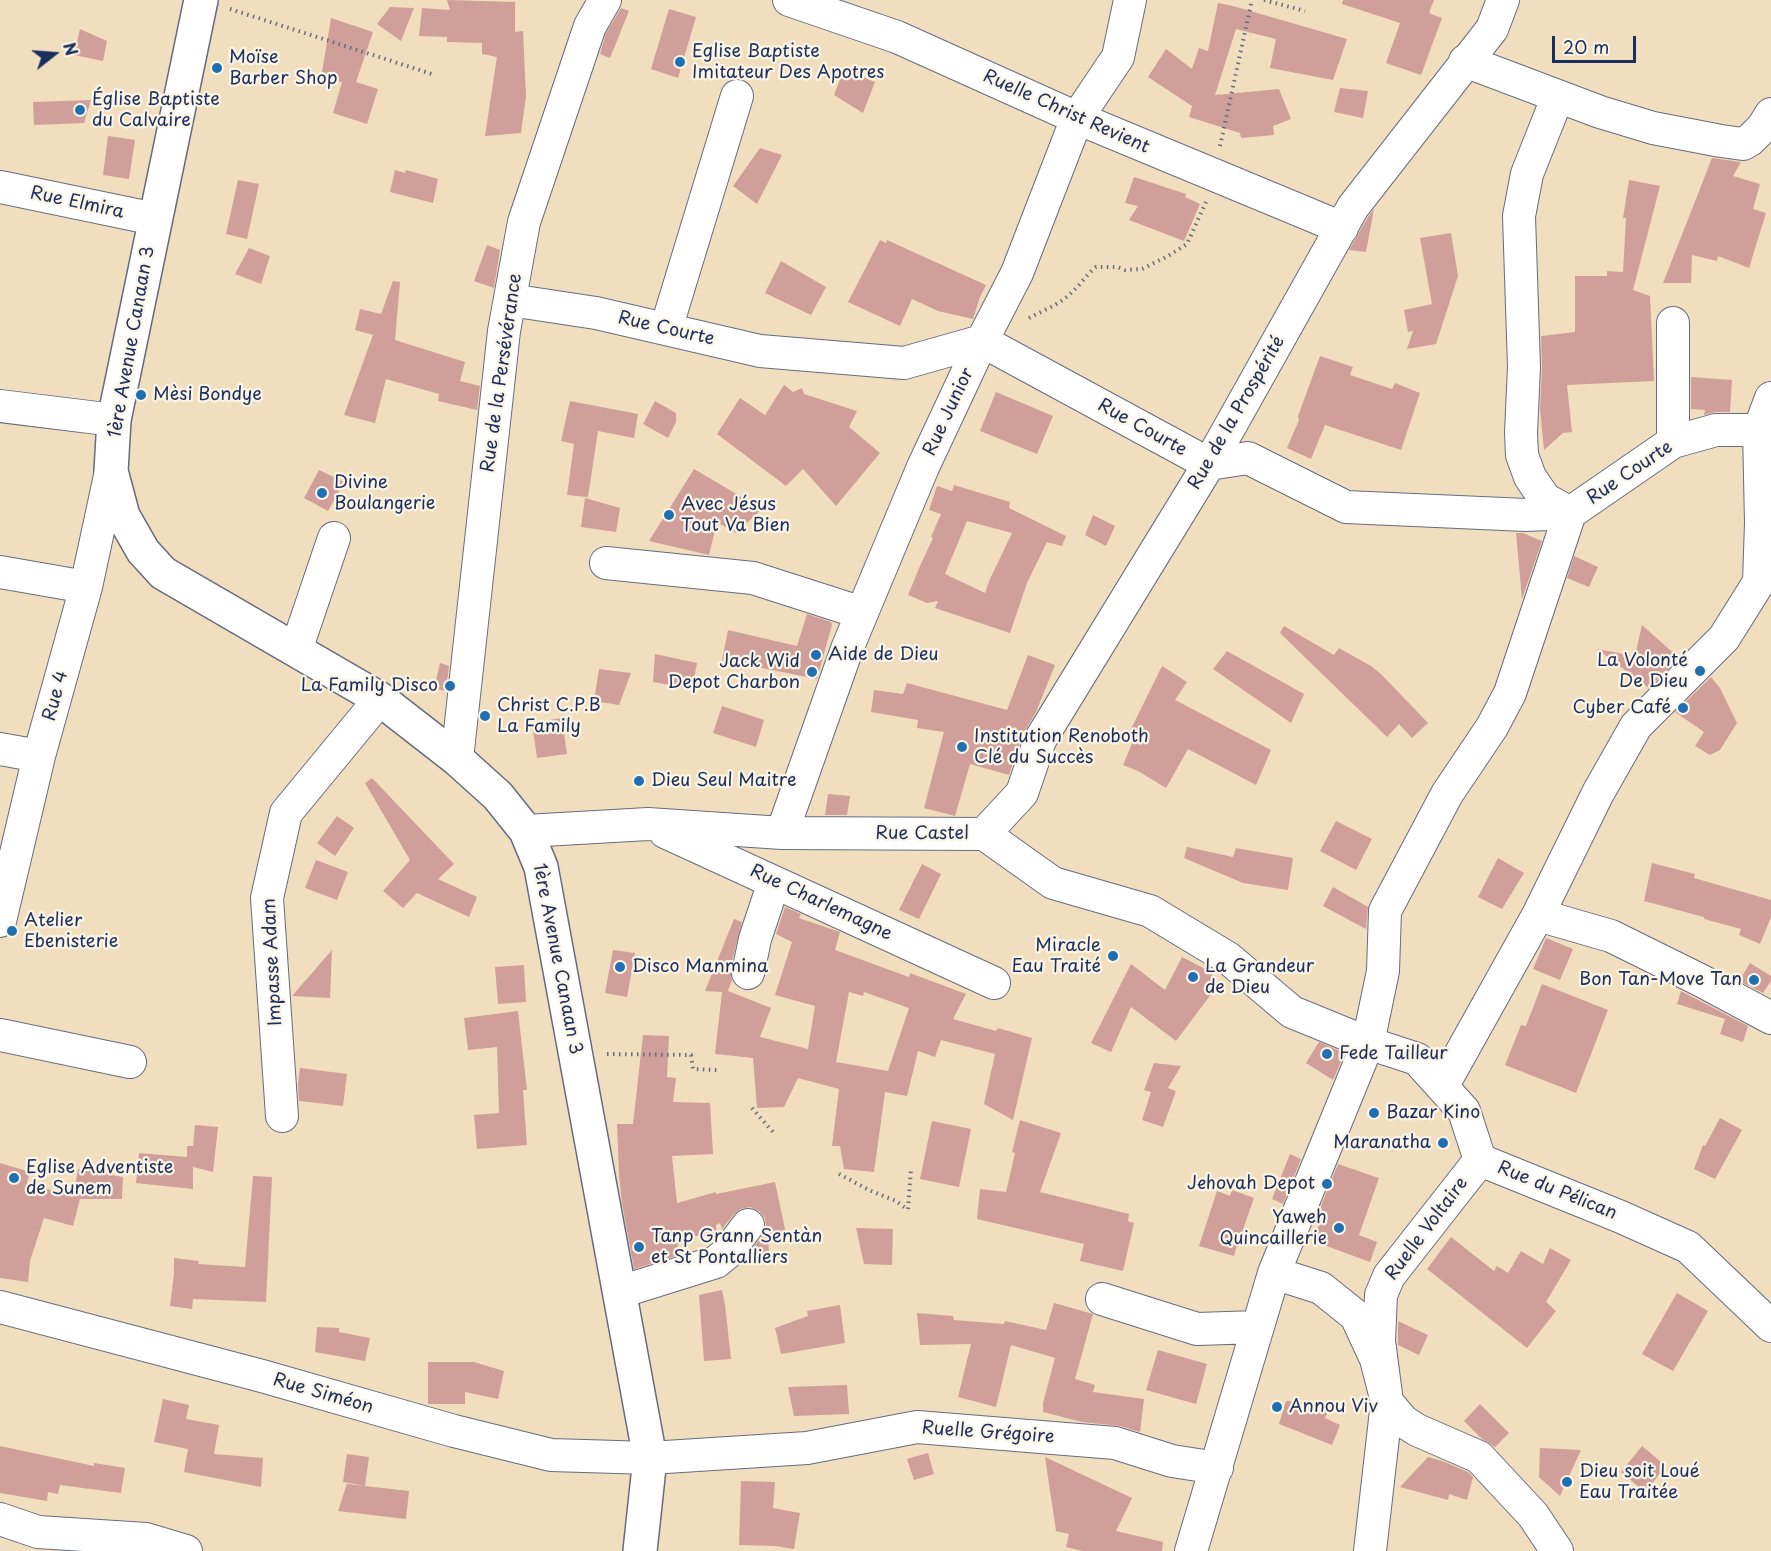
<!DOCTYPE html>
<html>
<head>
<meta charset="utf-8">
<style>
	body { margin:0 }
	#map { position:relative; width:1771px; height:1551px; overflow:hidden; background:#f1debe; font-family:"Playpen Sans",sans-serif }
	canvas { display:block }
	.north { position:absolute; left:24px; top:24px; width:60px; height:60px; -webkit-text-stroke:4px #fcf5e5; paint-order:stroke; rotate:73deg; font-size:16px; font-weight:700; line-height:24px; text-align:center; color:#1b2f5e }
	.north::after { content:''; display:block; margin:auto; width:21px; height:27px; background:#1b2f5e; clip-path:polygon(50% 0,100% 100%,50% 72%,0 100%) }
	.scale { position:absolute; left:1552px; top:36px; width:84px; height:27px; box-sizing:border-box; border:3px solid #1b2f5e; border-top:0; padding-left:8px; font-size:18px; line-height:21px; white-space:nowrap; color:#1b2f5e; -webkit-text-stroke:4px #fcf5e5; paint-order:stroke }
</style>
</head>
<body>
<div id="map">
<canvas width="1771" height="1551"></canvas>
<div class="north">N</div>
<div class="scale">20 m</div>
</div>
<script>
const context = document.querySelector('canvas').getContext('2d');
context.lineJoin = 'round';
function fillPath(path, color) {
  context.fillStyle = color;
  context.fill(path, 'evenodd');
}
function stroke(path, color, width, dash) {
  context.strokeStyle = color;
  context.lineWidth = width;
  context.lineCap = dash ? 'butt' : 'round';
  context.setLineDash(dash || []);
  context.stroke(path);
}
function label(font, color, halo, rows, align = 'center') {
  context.font = font + ' "Playpen Sans",sans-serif';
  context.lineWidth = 4.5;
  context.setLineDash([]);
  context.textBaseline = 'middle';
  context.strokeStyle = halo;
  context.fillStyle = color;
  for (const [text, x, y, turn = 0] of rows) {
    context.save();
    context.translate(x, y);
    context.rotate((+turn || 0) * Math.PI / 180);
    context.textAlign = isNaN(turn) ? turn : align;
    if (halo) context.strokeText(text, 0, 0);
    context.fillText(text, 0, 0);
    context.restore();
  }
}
fillPath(new Path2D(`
	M447 0 515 2V32L523 31 526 96 521 133 485 136 497 57 482 54V43L447 42V37L419 36 422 8 450 10Z
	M1343 0H1434L1429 13 1442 18 1421 75 1386 63 1400 23 1342 4Z
	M1218 3 1233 6 1347 39 1333 80 1270 68 1276 39 1236 29 1215 95 1279 89 1291 119 1273 126 1274 135 1241 138 1240 133 1189 117 1192 106 1148 77 1166 49 1192 69 1199 48 1208 51Z
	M390 7 414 8 401 41 377 24Z
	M621 8 629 11 610 58 600 54 606 33Z
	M669 9 696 17 678 78 651 69Z
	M331 18 373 32 356 82 378 89 367 124 333 113 342 82 321 78Z
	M80 29 107 41 103 61 74 55Z
	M844 69 875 82 863 113 834 95Z
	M1340 88 1368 91 1363 118 1334 112Z
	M91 100 84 123 34 125 33 102Z
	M108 136 135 140 129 179 103 175Z
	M760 148 782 155 757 204 733 186Z
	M1712 158 1741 162 1733 176 1760 184 1753 209 1766 213 1749 268 1718 256 1717 261 1692 255 1691 283H1663Z
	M395 170 405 173 406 170 438 179 433 203 390 192Z
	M1134 177 1186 194 1185 197 1200 204 1184 241 1129 220 1138 206 1125 203Z
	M238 180 259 184 247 239 226 234Z
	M1629 180 1660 186 1633 290 1650 296 1654 381 1567 385 1572 432 1563 433 1544 450 1540 409 1542 368 1541 336 1575 332V276H1607V271L1623 272 1626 218H1623Z
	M1374 209 1366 252 1349 250 1368 217Z
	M1451 233 1458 276 1436 344 1407 349 1413 331 1408 332 1404 310 1432 304 1420 238Z
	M880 240 886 243 887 240 986 285 980 297 973 319 938 311 912 299 900 326 848 302Z
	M487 245 500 250 494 288 474 281Z
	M249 248 270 256 261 284 235 274Z
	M781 261 826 287 811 315 765 293Z
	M393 281 400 282 395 340 465 362 460 381 480 386 477 410 438 401 439 394 386 379 375 423 344 415 373 335 355 330 360 309 381 314Z
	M1320 356 1353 367 1350 375 1392 389 1395 383 1420 393 1401 450 1325 425 1311 459 1287 448 1299 420 1298 416Z
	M1691 377 1732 380 1730 412H1716L1704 415 1705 410 1691 409Z
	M784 385 793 392 802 388 804 394 857 411 849 427 880 453 836 506 803 469 786 486 717 434 740 398 765 415Z
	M996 392 1053 416 1037 454 980 431Z
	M570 401 638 414 634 438 598 431 588 497 567 495 574 444 561 441Z
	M655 401 676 413V422L668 438 643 424Z
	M694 469 762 509 736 533 717 522 709 555 649 541Z
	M319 470 344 482 328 511 304 498Z
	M954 485 1010 502 1009 508 1066 536 1062 546 1047 542 1027 583 1010 633 935 608 938 601 927 603 908 595 920 566 933 538 931 537 941 514 929 510 937 486 952 491ZM967 521 1012 533 990 579 985 593 945 574Z
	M585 498 620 508 616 532 581 527Z
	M1093 515 1115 526 1106 546 1085 535Z
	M1516 533H1523L1542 541 1522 599Z
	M1574 556 1598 567 1589 587 1567 578Z
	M807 614 831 622 832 625 817 679 722 660 728 630 797 646Z
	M1642 625 1679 658 1649 688 1597 649 1635 656Z
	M1284 626 1334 655 1339 648 1371 666 1381 674 1428 723 1412 738 1399 724 1387 737 1280 633Z
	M1227 651 1304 694 1291 723 1213 669Z
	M655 654 697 663 692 689 653 682Z
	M1028 655 1055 665 1036 712 1023 734 1009 775 970 764 955 816 924 808 944 732 917 728 918 720 871 712 874 690 903 694 907 683 1007 710Z
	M440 663 449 666 446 691 434 689Z
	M1162 666 1187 682 1175 700 1271 750 1256 785 1188 749 1166 788 1138 771 1123 765 1136 734 1130 731Z
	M599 669 631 673 619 705 594 701Z
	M1711 677 1720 688 1737 723 1720 750 1710 755 1695 746 1704 732 1675 712Z
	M722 706 764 720 756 747 713 733Z
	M562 718 567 754 537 758 532 723Z
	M372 778 454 864 438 879 477 897 469 917 417 893 403 908 383 891 410 860 365 783Z
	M828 794 850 796 847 815H825Z
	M337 816 354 828 335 856 317 843Z
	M1336 821 1372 839 1356 870 1320 851Z
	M1187 847 1233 857 1236 848 1293 858 1288 890 1243 883 1184 858Z
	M1498 858 1524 873 1502 909 1478 897Z
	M316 860 348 872 337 900 305 888Z
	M1652 863 1695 874 1694 878 1771 900V917L1760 944 1739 935 1741 929 1704 919V917L1644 901Z
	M922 864 941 874 919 919 899 910Z
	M1333 887 1368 907 1366 929 1323 906Z
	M785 907 801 914 799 918 840 932 835 950 909 977 910 973 966 994 953 1019 996 1031 998 1028 1032 1038 1013 1120 984 1104 995 1054 941 1040 935 1057 918 1051 907 1096 885 1092 874 1172 844 1169 840 1146H832L839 1089 798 1078 784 1107 757 1108 753 1058 715 1054 722 992 705 991 734 919 742 922 730 969 732 980 728 991 771 1008 760 1037 808 1049 815 1006 775 995 792 942 776 934ZM849 992 863 996 864 992 909 1008 888 1071 836 1062Z
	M1546 938 1573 949 1560 980 1533 969Z
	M332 950 330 998 292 996Z
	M613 950 635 953 627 997 605 993Z
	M1182 957 1213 973 1211 977 1218 985 1176 1041 1131 1007 1111 1052 1091 1043 1131 964 1165 990Z
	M1750 963 1771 976V981L1763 993 1739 981Z
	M524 965 526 1002 498 1004 495 967Z
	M1542 984 1608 1010 1576 1093 1505 1065 1521 1025 1526 1026Z
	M1681 991 1748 1026 1743 1042 1720 1034 1725 1019 1677 1004Z
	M518 1011 527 1090H523L527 1145 477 1149 474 1115 499 1113 497 1047 468 1050 464 1018Z
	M643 1035 669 1036 667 1077 676 1078 673 1102 710 1103 713 1154 672 1156 677 1203 716 1192V1194L775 1182 786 1234 768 1238 769 1253 743 1261 762 1236 766 1227 765 1218 759 1211 750 1207 740 1209 734 1214 722 1229 720 1223 716 1225 717 1235 677 1237 679 1255 634 1269 622 1203 619 1175 617 1124H633Z
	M1319 1042 1345 1053 1333 1080 1306 1063Z
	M1154 1063 1181 1066 1168 1088 1176 1091 1163 1127 1142 1120 1151 1092 1144 1090Z
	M300 1068 347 1074 343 1106 299 1101 298 1084Z
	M1720 1118 1742 1130 1715 1179 1694 1169 1703 1145 1705 1146Z
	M1020 1120 1061 1133 1040 1192 1129 1214 1128 1221 1134 1223 1123 1271 1080 1261 1084 1244 977 1219 980 1189 1006 1192 1015 1153 1012 1152Z
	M932 1121 971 1129 959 1187 920 1179Z
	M195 1125 218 1127 213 1172 193 1167V1189L136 1183 139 1153 187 1157V1146H193Z
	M1290 1154 1301 1159 1283 1204 1272 1199Z
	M0 1163 30 1172 27 1183 73 1197 78 1169 123 1177 122 1199H77H80L73 1226 44 1218 30 1261 28 1282 0 1278Z
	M1338 1164 1379 1178 1359 1235 1377 1242 1370 1262 1313 1241 1321 1220 1316 1218Z
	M253 1176 272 1177 266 1302 193 1299 192 1309 170 1306 174 1274V1258L199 1261 198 1264 245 1267Z
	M1232 1190 1254 1198 1242 1232 1241 1231 1234 1256 1199 1246 1217 1191 1230 1196Z
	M856 1228 893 1229 892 1265 864 1264Z
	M1451 1237 1494 1271 1497 1266 1508 1273 1521 1251 1543 1264 1550 1248 1571 1260 1546 1302 1556 1311 1527 1348 1427 1269Z
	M722 1290 725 1305 731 1359 704 1361 699 1295Z
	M1677 1293 1708 1311 1673 1371 1642 1354Z
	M1054 1303 1093 1314 1075 1379 1095 1385 1093 1392 1144 1399 1140 1432 1120 1426 1082 1422 1043 1412V1403L1055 1358 1011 1345 996 1407 958 1397 971 1344 920 1345 917 1313 953 1316 954 1320 1004 1324 1005 1321 1046 1330Z
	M840 1305 845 1343 781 1354 775 1328 808 1316 807 1311Z
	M1398 1321 1428 1335 1419 1355 1398 1345Z
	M317 1327 339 1328V1332L370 1338 365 1361 315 1352Z
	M1158 1350 1207 1364 1196 1404 1146 1390Z
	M428 1362H474L504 1371 498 1399 465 1392V1404H428Z
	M847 1385 849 1414 794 1416 788 1387Z
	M163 1399 189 1405 186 1419 219 1425 214 1454 263 1458 261 1487 184 1472 188 1449 154 1442Z
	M1286 1401 1331 1405 1325 1418 1340 1425 1332 1445 1279 1424Z
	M1480 1404 1509 1433 1495 1447 1482 1439 1464 1421Z
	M0 1446 94 1466V1463L125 1468 121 1493 60 1485 58 1494 48 1492 47 1501 0 1493Z
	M1642 1446 1666 1466 1645 1492 1621 1472Z
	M1540 1448 1581 1450 1560 1496 1539 1477Z
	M928 1453 934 1474 914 1480 907 1459Z
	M347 1454 369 1457 365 1486 343 1482Z
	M1045 1457 1132 1498 1116 1531 1163 1542 1162 1551H1082L1066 1547 1069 1534 1056 1531Z
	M1428 1457 1445 1462 1468 1472 1473 1477 1467 1500 1449 1494 1448 1500 1400 1487Z
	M741 1481 775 1482 773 1508 800 1513 794 1549 775 1546 739 1545Z
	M347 1484 409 1491 406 1519 338 1511Z`), '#d19f99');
const minor = new Path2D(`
	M789 0 897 37 1077 118 1342 228
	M1465 61 1600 112 1653 128 1721 141 1743 144 1750 140 1763 127 1771 114
	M0 187 155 219
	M510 300 596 313 760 351 904 363 982 341 1209 464 1248 458 1346 507 1526 515 1570 513 1673 442 1716 430H1759
	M1673 323V442
	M666 329 737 96
	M0 406 114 420
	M606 563 753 578 862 613
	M0 572 86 587
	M296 650 334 538
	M0 749 39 756
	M457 759 504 331 524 222 590 26 605 0
	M526 831 648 824 782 833 984 834 1053 883 1150 911 1228 958 1292 1012 1368 1043 1417 1059 1464 1111 1480 1160 1621 1217 1688 1247 1771 1326
	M665 832 994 983
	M782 833 847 649 862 613 923 467 982 341 1017 273 1077 118 1118 57 1130 0
	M984 834 1022 793 1040 740 1209 464 1353 207 1492 29 1503 0
	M1538 915 1611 936 1700 980 1771 1018
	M0 921 39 756 86 587 111 471
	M748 973 755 939 774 882
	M0 1035 130 1062
	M1442 1087 1538 915 1598 793 1636 726 1724 638 1759 582 1761 523 1759 430 1771 398
	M282 1116 267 898 286 813 380 699
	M1274 1273 1321 1288 1356 1316 1376 1359 1387 1402 1403 1421 1417 1430 1479 1457 1533 1515 1557 1551
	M620 1292 716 1262 727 1253 748 1225
	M1102 1299 1197 1329 1258 1327
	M0 1307 262 1376 454 1431 551 1455 650 1458 807 1448 917 1427 1115 1443 1172 1461 1217 1468
	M0 1519 38 1532 146 1539 186 1551
	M1191 1551 1274 1273 1368 1043 1383 971 1385 911 1447 794 1492 727 1510 693 1570 513 1545 499 1530 477 1522 455 1521 433 1524 367 1519 216 1527 174 1558 96
	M1370 1551 1387 1402 1379 1341 1381 1295 1389 1276 1480 1160`);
const major = new Path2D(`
	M201 0 114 420 111 471 123 516 143 551 163 573 380 699 457 759 498 796 526 831 541 867 650 1458 640 1551`);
stroke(minor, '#666c80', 34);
stroke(major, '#666c80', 36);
stroke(new Path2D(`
	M1264 0 1305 11
	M230 9 435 75
	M1220 146 1252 0
	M1029 318C1044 310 1061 304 1073 291 1081 284 1087 274 1096 267H1117L1125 270 1142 269 1168 256 1187 244 1206 202
	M607 1054 691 1055 693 1069 717 1070
	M752 1108 773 1132
	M839 1174 871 1191 896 1201 908 1210
	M908 1209 911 1169`), '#666c80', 4, [1.5, 4.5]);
stroke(minor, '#fff', 32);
stroke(major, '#fff', 33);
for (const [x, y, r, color] of [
	[680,62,6,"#1f6fb2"],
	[217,68,6,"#1f6fb2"],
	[80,110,6,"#1f6fb2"],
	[141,395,6,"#1f6fb2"],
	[322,493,6,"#1f6fb2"],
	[669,515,6,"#1f6fb2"],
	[816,655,6,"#1f6fb2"],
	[1700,671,6,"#1f6fb2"],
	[812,672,6,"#1f6fb2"],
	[450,686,6,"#1f6fb2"],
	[1683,708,6,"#1f6fb2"],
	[485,716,6,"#1f6fb2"],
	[962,747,6,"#1f6fb2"],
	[639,781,6,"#1f6fb2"],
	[12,931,6,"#1f6fb2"],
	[1113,956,6,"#1f6fb2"],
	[620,967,6,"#1f6fb2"],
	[1193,977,6,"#1f6fb2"],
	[1754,980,6,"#1f6fb2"],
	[1327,1054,6,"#1f6fb2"],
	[1374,1113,6,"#1f6fb2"],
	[1443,1143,6,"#1f6fb2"],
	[14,1178,6,"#1f6fb2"],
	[1327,1184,6,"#1f6fb2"],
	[1339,1228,6,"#1f6fb2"],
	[639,1247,6,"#1f6fb2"],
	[1277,1407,6,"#1f6fb2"],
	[1567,1482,6,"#1f6fb2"]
]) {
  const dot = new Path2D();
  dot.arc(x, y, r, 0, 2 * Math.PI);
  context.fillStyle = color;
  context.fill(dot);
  stroke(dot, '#fcf5e5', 2);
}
label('18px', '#1b2f5e', '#fcf5e5', [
	["Eglise Baptiste",692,52],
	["Imitateur Des Apotres",692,73],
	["Moïse",229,58],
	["Barber Shop",229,79],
	["Église Baptiste",92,100],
	["du Calvaire",92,121],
	["Mèsi Bondye",153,395],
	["Divine",334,483],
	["Boulangerie",334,504],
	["Avec Jésus",681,505],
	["Tout Va Bien",681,526],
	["Aide de Dieu",828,655],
	["La Volonté",1688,661,"right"],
	["De Dieu",1688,682,"right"],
	["Jack Wid",800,662,"right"],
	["Depot Charbon",800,683,"right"],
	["La Family Disco",438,686,"right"],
	["Christ C.P.B",497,706],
	["La Family",497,727],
	["Cyber Café",1671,708,"right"],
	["Institution Renoboth",974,737],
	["Clé du Succès",974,758],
	["Dieu Seul Maitre",651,781],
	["Atelier",24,921],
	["Ebenisterie",24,942],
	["Miracle",1101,946,"right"],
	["Eau Traité",1101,967,"right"],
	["Disco Manmina",632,967],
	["La Grandeur",1205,967],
	["de Dieu",1205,988],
	["Bon Tan-Move Tan",1742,980,"right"],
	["Fede Tailleur",1339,1054],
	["Bazar Kino",1386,1113],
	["Maranatha",1431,1143,"right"],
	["Eglise Adventiste",26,1168],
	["de Sunem",26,1189],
	["Jehovah Depot",1315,1184,"right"],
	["Yaweh",1327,1218,"right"],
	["Quincaillerie",1327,1239,"right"],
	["Tanp Grann Sentàn",651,1237],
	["et St Pontalliers",651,1258],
	["Annou Viv",1289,1407],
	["Dieu soit Loué",1579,1472],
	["Eau Traitée",1579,1493]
], 'left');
label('18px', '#1b2f5e', '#fcf5e5', [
	["Ruelle Christ Revient",1066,112,24],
	["Rue Elmira",77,203,12],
	["Rue Courte",666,329,13],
	["1ère Avenue Canaan 3",132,342,-80],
	["Rue de la Persévérance",502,373,-82],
	["Rue Junior",949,412,-65],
	["Rue de la Prospérité",1237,413,-60],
	["Rue Courte",1142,428,29],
	["Rue Courte",1630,473,-34],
	["Rue 4",56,696,-75],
	["Rue Castel",922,834],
	["Rue Charlemagne",821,903,25],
	["1ère Avenue Canaan 3",557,959,79],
	["Impasse Adam",273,962,-93],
	["Rue du Pélican",1557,1191,22],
	["Ruelle Voltaire",1427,1229,-53],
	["Rue Siméon",323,1394,16],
	["Ruelle Grégoire",988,1433,4]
]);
</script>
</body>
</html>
